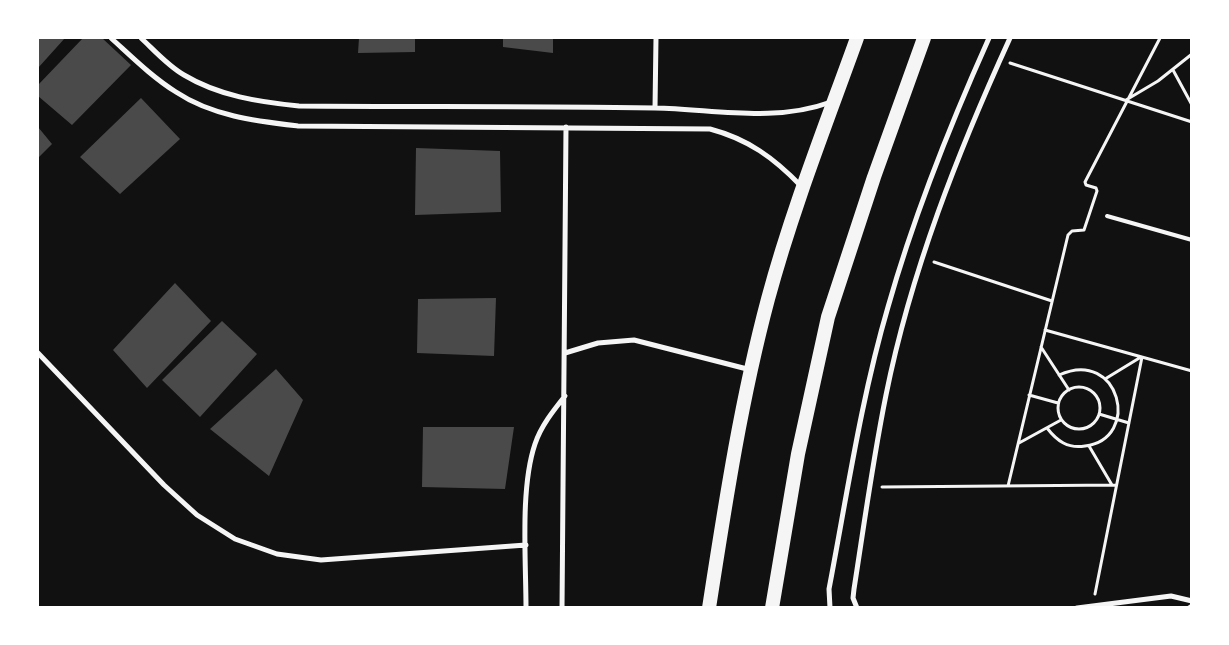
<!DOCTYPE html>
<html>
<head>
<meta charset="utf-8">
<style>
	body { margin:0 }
	#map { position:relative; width:1229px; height:645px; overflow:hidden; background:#111; font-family:"PT Sans Narrow",sans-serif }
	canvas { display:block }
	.frame { position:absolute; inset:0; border:39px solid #fff; pointer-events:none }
</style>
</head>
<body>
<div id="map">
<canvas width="1229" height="645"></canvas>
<div class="frame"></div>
</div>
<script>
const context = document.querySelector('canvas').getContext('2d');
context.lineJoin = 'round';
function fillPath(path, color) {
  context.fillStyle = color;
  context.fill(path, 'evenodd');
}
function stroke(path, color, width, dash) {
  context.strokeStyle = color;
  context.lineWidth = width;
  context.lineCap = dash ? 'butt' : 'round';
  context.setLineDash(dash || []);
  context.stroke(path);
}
fillPath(new Path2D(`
	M38 38H65L38 68Z
	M83 38H102L131 65 72 125 38 96V85Z
	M359 38H415V52L358 53Z
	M503 38H553V53L503 47Z
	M141 98 180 139 120 194 80 157Z
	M38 127 52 144 38 158Z
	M416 148 500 151 501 212 415 215Z
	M175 283 211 321 147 388 113 350Z
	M496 298 494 356 417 353 418 299Z
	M222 321 257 354 200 417 162 380Z
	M276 369 303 400 269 476 210 429Z
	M423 427H514L505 489 422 487Z`), '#4a4a4a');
stroke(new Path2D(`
	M1010 63 1192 122
	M1173 70 1192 105
	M1126 100 1158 81 1192 54
	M934 262 1052 301
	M1045 330 1192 371
	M1041 347 1069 390
	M1105 379 1141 357
	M1058 408a21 21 0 1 1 42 0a21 21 0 1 1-42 0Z
	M1029 395 1058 403
	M1099 414 1129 423
	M1047 428C1057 441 1068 449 1085 446 1142 439 1120 347 1059 375
	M1019 443 1061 420
	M1089 446 1112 485
	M1008 486 1068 235 1072 231 1084 230 1097 191 1096 188 1086 185 1085 182 1160 38
	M882 487 1116 485
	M1095 594 1142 357`), '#f5f5f5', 3);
stroke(new Path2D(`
	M1107 216 1192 240`), '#f5f5f5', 4);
stroke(new Path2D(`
	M111 38C132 57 152 77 176 92 212 116 256 121 298 126L710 129C748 139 774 158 801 186
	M141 38C154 50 168 66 184 75 219 96 259 102 299 106 417 107 536 106 655 108 714 109 774 123 831 102
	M655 108 656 38
	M38 353 164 485 197 515 235 539 277 554 321 560 526 545
	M565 353 598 343 634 340 751 370
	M526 608C526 560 520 488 535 444 541 426 553 411 565 396
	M562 608 566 127
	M830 608 829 589C847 495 861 399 888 307 914 215 950 125 989 38
	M857 608 853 598 854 589C864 525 873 459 886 395 911 271 958 152 1010 38
	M1077 608 1171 596 1192 601
	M1189 608 1192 606`), '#f5f5f5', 5);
stroke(new Path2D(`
	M709 608C725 505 741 400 768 299 792 210 826 124 857 38
	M772 608 798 454 828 317 874 177 924 38`), '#f5f5f5', 14);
</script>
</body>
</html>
